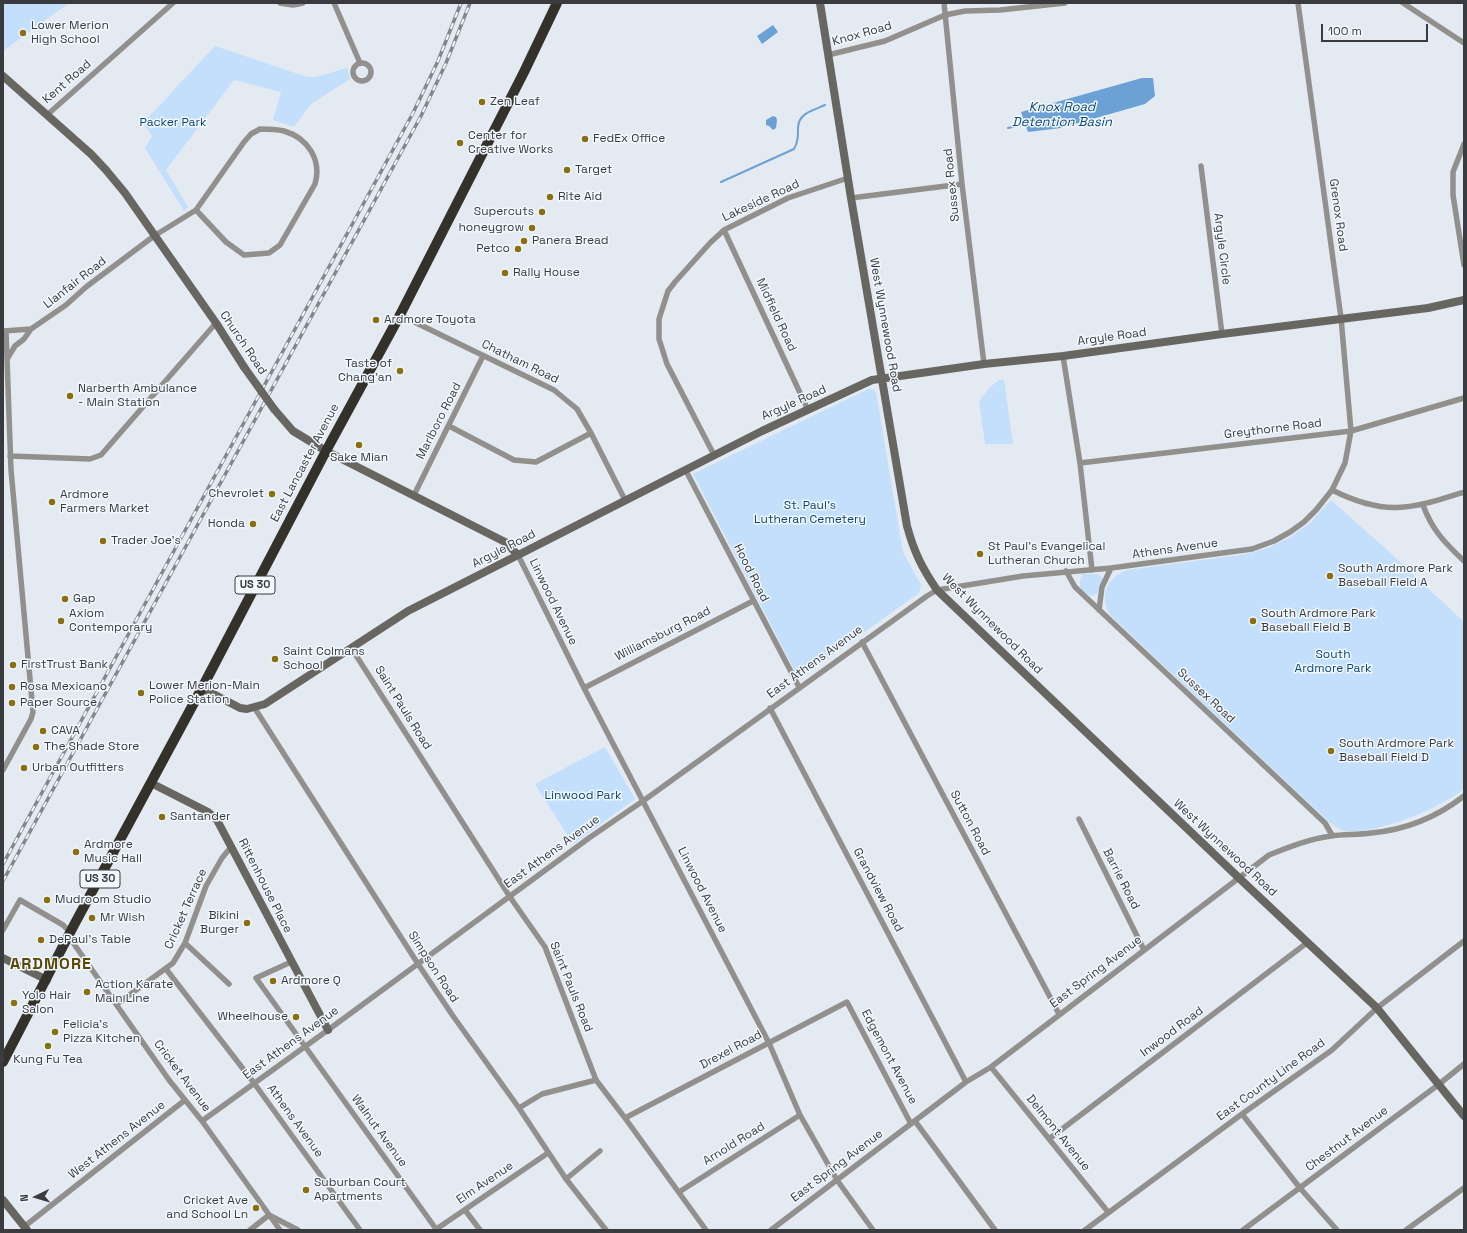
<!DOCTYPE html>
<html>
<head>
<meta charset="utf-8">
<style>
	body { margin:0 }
	#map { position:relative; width:1467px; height:1233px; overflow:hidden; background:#e4eaf1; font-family:"Space Grotesk",sans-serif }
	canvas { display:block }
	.frame { position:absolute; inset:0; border:4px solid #393b3e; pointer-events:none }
	.north { position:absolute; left:16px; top:1177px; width:40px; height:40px; -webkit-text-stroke:3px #f1f8fe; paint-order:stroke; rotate:265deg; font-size:11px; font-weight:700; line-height:16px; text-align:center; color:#393b3e }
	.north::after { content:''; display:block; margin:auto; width:14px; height:18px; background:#393b3e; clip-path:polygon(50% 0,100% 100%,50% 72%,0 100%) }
	.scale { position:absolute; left:1321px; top:24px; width:107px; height:18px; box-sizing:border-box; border:2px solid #393b3e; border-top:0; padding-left:5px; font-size:12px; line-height:14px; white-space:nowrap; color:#393b3e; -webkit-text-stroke:3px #f1f8fe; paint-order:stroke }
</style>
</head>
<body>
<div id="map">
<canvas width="1467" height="1233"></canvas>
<div class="frame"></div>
<div class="north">N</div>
<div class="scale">100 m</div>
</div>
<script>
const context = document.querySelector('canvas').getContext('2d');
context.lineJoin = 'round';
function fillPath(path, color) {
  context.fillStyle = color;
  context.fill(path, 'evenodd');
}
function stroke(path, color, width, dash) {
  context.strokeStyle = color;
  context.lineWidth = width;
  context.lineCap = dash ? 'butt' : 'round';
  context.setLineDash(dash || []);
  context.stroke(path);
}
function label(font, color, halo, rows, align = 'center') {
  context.font = font + ' "Space Grotesk",sans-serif';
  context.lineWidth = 3;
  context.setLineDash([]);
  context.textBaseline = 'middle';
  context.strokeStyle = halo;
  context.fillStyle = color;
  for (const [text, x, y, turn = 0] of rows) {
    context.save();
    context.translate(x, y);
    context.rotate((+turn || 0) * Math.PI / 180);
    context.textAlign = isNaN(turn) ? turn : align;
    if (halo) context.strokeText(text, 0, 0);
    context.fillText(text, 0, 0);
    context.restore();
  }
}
fillPath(new Path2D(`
	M3 3H69L3 51Z
	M215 46 307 77H316L347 68 350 79 311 104 294 127 273 120 281 92 234 80 166 170 188 207 184 211 145 148 152 136 143 123Z
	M999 380H1004L1013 444H985L979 401 990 387Z
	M868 389H872L876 392 903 552 921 585 919 593 799 679 693 474Z
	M1331 500 1386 549 1464 622V789C1438 809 1379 834 1346 831 1339 830 1333 825 1328 821L1111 616C1098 597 1107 577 1127 570L1247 554 1268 548 1289 538 1310 523Z
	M1082 574H1098L1103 579 1097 594 1091 596C1080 590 1077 587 1082 574Z
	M605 747 635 799 573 844 535 784Z`), '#c3dffc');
fillPath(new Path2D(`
	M773 25 778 32 762 44 757 36Z
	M1142 78H1153L1155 96 1145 104 1061 128 1028 132 1021 112Z
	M773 116 776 117 777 120 776 128 773 130 769 126 766 125V120Z`), '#6ca1d6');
stroke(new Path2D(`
	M1008 128 1026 124
	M721 182 794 149C798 142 798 136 798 128 798 113 814 110 825 105`), '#6ca1d6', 2);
stroke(new Path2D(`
	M280 3 293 5 303 3
	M334 3 360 63
	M944 3 962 184 984 364
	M1403 3 1464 43
	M828 55 885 41 945 15 965 11 1000 10 1065 3
	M353 72a9 9 0 1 1 18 0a9 9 0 1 1-18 0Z
	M47 115 173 3
	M260 129C268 129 276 129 284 131 308 138 322 160 315 184L280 245 269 253 244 255 226 242 196 210 244 142 251 134Z
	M1464 144 1453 172V195L1464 265
	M1201 166 1222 334
	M851 198 962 184
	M724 230 808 410
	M400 315 554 390 577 409 591 433 625 500
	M4 331 31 329 66 305 86 287 154 236 196 210
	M1063 356 1080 463 1092 570
	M7 359 15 346 24 339 31 329
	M449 426 514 460 536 462 591 433
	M714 455 667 364 659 339V319L668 291 675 282 710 243 724 230 788 198 848 178
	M10 456 90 459 101 455 216 323
	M1080 463 1351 431 1464 398
	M685 469 799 687
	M1332 490C1386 517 1410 509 1464 492
	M414 495 483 356
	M1423 505C1432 530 1445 543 1464 561
	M518 555 584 688 769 1043 800 1115 837 1180 873 1230
	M1066 571 1075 587 1325 823 1332 835
	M1099 610 1102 587 1111 568
	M862 642 1059 1014
	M352 649 510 897 545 947 596 1080 625 1118 706 1230
	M584 688 753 601
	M254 707 418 964 453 1016 519 1108 566 1179 606 1230
	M770 708 966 1082
	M3 770 31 719 33 712 11 470 6 331
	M1079 819 1144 950
	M3 930 20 900 63 925 71 933 74 944 169 1080 202 1121 280 1230
	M185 943 229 984
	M291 962 256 978 436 1229
	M166 969 254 1083 360 1230
	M117 1004 173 963 185 943 206 886 222 858 231 847
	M991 1067 1108 1212
	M519 1108 542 1094 596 1080
	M1242 1114 1300 1188 1337 1230
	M625 1118 847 1002 911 1124
	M202 1121 328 1030 589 838 643 801 927 596 937 590 1023 576 1111 568 1252 549 1274 541 1290 532 1304 522 1316 510 1332 490 1345 463 1351 431 1341 318 1298 3
	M915 1121 995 1230
	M1049 1139 1308 942
	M566 1179 600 1151
	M679 1192 800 1115
	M465 1210 480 1230
	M25 1226 185 1100
	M250 1230 269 1215 298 1230
	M435 1230 548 1153
	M771 1230 966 1082 991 1067 1269 855C1289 847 1309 839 1331 836 1344 834 1357 835 1371 833 1405 830 1437 817 1464 796
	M1085 1230 1242 1114 1332 1050 1377 1008 1464 941
	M1243 1230 1438 1085 1464 1064
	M1406 1230 1464 1188`), '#91908d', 5.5);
stroke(new Path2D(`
	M820 3 851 198 907 526C914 552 922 568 937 590L1238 877 1377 1008 1464 1116
	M3 76 91 154 106 170 125 193 216 323 244 367
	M274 409 293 431 326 451 505 542 518 555
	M202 688 240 708 247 709 265 704 408 611 762 431 872 380 984 364 1063 356 1222 334 1428 308 1464 300
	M151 783 208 812 217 820 328 1030
	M3 958 47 980
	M3 1200 27 1230`), '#686661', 8);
stroke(new Path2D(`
	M3 1062 74 925 202 688 326 451 400 315 524 72 557 3`), '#33312a', 10);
const rail = new Path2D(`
	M3 864 413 113 438 61 461 3
	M3 881 421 116 446 63 470 3`);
stroke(rail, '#83878c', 3.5);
stroke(rail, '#f1f8fe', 2, [6]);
stroke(new Path2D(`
	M244 367 274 409`), '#686661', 8);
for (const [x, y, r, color] of [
	[23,33,4,"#8a6f11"],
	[482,102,4,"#8a6f11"],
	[585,139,4,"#8a6f11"],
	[460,143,4,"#8a6f11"],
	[567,170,4,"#8a6f11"],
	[550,197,4,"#8a6f11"],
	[542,212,4,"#8a6f11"],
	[532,228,4,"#8a6f11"],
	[524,241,4,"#8a6f11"],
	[518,249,4,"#8a6f11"],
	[505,273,4,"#8a6f11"],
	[376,320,4,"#8a6f11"],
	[400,371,4,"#8a6f11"],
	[70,396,4,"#8a6f11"],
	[359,445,4,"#8a6f11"],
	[272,494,4,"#8a6f11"],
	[52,502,4,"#8a6f11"],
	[253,524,4,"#8a6f11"],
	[103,541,4,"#8a6f11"],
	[980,554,4,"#8a6f11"],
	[1330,576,4,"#8a6f11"],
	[65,599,4,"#8a6f11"],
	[61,621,4,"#8a6f11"],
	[1253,621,4,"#8a6f11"],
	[275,659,4,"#8a6f11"],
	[13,665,4,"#8a6f11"],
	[12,687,4,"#8a6f11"],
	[141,693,4,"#8a6f11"],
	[12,703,4,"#8a6f11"],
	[43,731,4,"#8a6f11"],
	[36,747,4,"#8a6f11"],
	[1331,751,4,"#8a6f11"],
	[24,768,4,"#8a6f11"],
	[162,817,4,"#8a6f11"],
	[76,852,4,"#8a6f11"],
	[47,900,4,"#8a6f11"],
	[92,918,4,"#8a6f11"],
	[247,923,4,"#8a6f11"],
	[41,940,4,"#8a6f11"],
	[273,981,4,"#8a6f11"],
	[87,992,4,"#8a6f11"],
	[14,1003,4,"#8a6f11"],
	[296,1017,4,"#8a6f11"],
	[55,1032,4,"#8a6f11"],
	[48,1046,4,"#8a6f11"],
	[306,1190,4,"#8a6f11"],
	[256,1208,4,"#8a6f11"]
]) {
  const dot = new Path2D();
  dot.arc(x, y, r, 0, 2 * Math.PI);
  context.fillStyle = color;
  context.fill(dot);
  stroke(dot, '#f1f8fe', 1.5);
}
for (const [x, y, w] of [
	[255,585,40],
	[100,879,40]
]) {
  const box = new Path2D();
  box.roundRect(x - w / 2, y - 9, w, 18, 3);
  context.fillStyle = '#f1f8fe';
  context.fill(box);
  stroke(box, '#393b3e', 1);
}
label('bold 11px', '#393b3e', null, [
	["US 30",255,585],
	["US 30",100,879]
]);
label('12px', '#393b3e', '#f1f8fe', [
	["Lower Merion",31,26],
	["High School",31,40],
	["Zen Leaf",490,102],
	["Center for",468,136],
	["Creative Works",468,150],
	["FedEx Office",593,139],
	["Target",575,170],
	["Rite Aid",558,197],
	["Supercuts",534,212,"right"],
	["honeygrow",524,228,"right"],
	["Panera Bread",532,241],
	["Petco",510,249,"right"],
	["Rally House",513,273],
	["Ardmore Toyota",384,320],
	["Taste of",392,364,"right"],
	["Chang'an",392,378,"right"],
	["Narberth Ambulance",78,389],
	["- Main Station",78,403],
	["Sake Mian",359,458,"center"],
	["Chevrolet",264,494,"right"],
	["Ardmore",60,495],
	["Farmers Market",60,509],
	["Honda",245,524,"right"],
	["Trader Joe's",111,541],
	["St Paul's Evangelical",988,547],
	["Lutheran Church",988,561],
	["South Ardmore Park",1338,569],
	["Baseball Field A",1338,583],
	["Gap",73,599],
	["Axiom",69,614],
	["Contemporary",69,628],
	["South Ardmore Park",1261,614],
	["Baseball Field B",1261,628],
	["Saint Colmans",283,652],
	["School",283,666],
	["FirstTrust Bank",21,665],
	["Lower Merion-Main",149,686],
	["Police Station",149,700],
	["Rosa Mexicano",20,687],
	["Paper Source",20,703],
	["CAVA",51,731],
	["South Ardmore Park",1339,744],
	["Baseball Field D",1339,758],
	["The Shade Store",44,747],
	["Urban Outfitters",32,768],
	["Santander",170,817],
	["Ardmore",84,845],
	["Music Hall",84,859],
	["Mudroom Studio",55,900],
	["Bikini",239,916,"right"],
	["Burger",239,930,"right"],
	["Mr Wish",100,918],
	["DePaul's Table",49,940],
	["Ardmore Q",281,981],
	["Action Karate",95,985],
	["Main Line",95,999],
	["Yolo Hair",22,996],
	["Salon",22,1010],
	["Wheelhouse",288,1017,"right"],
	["Felicia's",63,1025],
	["Pizza Kitchen",63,1039],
	["Kung Fu Tea",48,1060,"center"],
	["Suburban Court",314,1183],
	["Apartments",314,1197],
	["Cricket Ave",248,1201,"right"],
	["and School Ln",248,1215,"right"]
], 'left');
label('12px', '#393b3e', '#f1f8fe', [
	["Knox Road",862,34,-16],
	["Kent Road",67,82,-41],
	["Sussex Road",952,185,-96],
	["Lakeside Road",761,201,-25],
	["Grenox Road",1338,215,82],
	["Argyle Circle",1222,249,83],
	["Llanfair Road",75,283,-38],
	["Midfield Road",776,315,65],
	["West Wynnewood Road",885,325,80],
	["Argyle Road",1112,337,-8],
	["Church Road",243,343,56],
	["Chatham Road",520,362,26],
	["Argyle Road",794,403,-24],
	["Marlboro Road",439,421,-63],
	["Greythorne Road",1273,429,-7],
	["East Lancaster Avenue",305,463,-62],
	["Argyle Road",504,549,-27],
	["Athens Avenue",1175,549,-8],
	["Hood Road",751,573,63],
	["Linwood Avenue",553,602,64],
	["West Wynnewood Road",992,624,45],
	["Williamsburg Road",663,634,-27],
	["East Athens Avenue",815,662,-36],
	["Sussex Road",1206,696,43],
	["Saint Pauls Road",403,708,58],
	["Sutton Road",970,823,62],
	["West Wynnewood Road",1225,848,43],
	["East Athens Avenue",552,852,-36],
	["Barrie Road",1121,879,63],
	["Rittenhouse Place",265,886,63],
	["Linwood Avenue",702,890,63],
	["Grandview Road",878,890,62],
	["Cricket Terrace",186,909,-66],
	["Simpson Road",433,967,57],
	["East Spring Avenue",1096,972,-37],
	["Saint Pauls Road",571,987,68],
	["Inwood Road",1172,1032,-37],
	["East Athens Avenue",291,1043,-36],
	["Drexel Road",731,1050,-28],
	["Edgemont Avenue",889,1057,62],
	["Cricket Avenue",182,1076,53],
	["East County Line Road",1271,1080,-36],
	["Athens Avenue",295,1121,54],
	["Walnut Avenue",379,1131,54],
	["Delmont Avenue",1058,1133,51],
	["Chestnut Avenue",1347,1139,-37],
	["West Athens Avenue",117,1140,-38],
	["Arnold Road",734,1144,-32],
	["East Spring Avenue",837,1166,-37],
	["Elm Avenue",485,1183,-34]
]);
label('12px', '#0a4678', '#f1f8fe', [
	["Packer Park",173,123],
	["St. Paul's",810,506],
	["Lutheran Cemetery",810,520],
	["South",1333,655],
	["Ardmore Park",1333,669],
	["Linwood Park",583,796]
]);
label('italic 13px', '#0c4879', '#f1f8fe', [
	["Knox Road",1062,107],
	["Detention Basin",1062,122]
]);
context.letterSpacing = '1px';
label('bold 16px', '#5a4807', '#f1f8fe', [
	["ARDMORE",51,965]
]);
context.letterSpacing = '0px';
</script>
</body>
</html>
